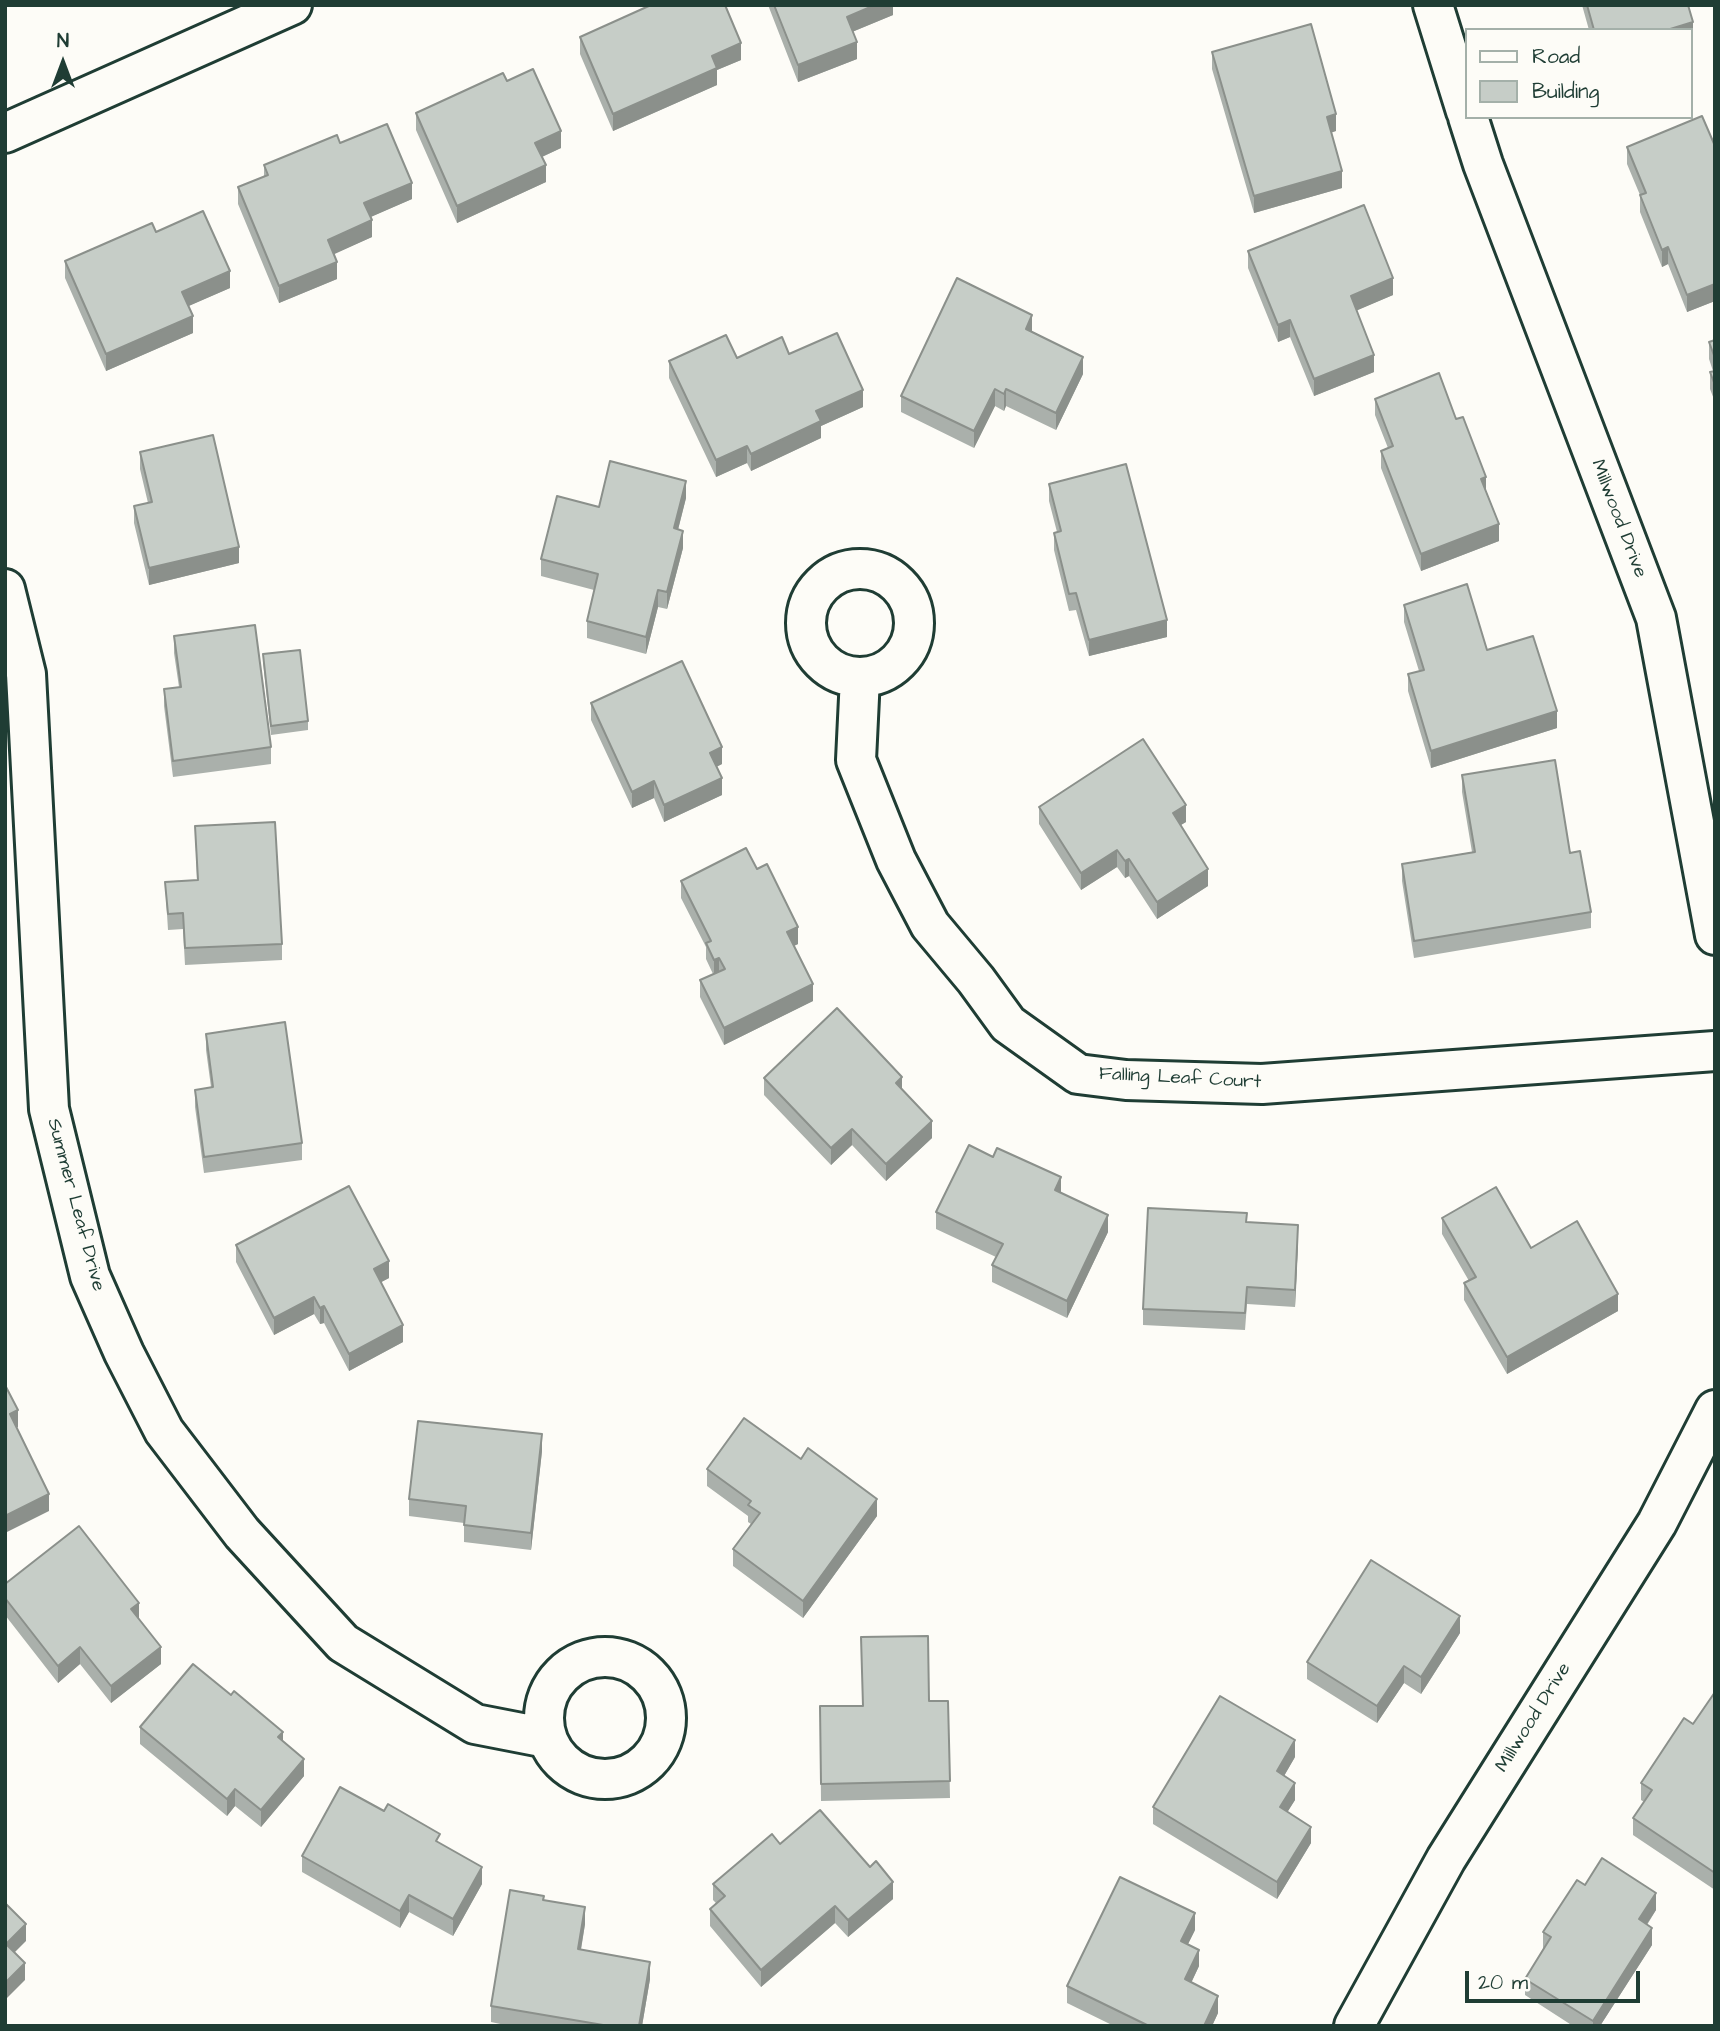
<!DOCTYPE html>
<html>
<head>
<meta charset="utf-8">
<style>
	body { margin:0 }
	#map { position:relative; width:1720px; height:2031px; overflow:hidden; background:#fdfcf7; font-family:"Architects Daughter",sans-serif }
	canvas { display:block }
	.frame { position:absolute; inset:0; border:7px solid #1f3d34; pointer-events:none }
	.legend { position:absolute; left:1465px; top:28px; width:228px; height:91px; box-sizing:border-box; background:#fdfcf7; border:2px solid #a4b0a9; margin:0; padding:9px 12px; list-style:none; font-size:21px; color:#1f3d34 }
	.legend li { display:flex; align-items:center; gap:14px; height:35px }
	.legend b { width:35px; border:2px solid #a4b0a9 }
	.north { position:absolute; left:28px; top:28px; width:70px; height:70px; -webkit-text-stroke:5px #fdfcf7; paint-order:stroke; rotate:0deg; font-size:19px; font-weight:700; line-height:28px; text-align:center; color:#1f3d34 }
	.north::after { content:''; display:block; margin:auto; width:24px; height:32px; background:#1f3d34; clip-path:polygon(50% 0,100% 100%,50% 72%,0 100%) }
	.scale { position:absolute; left:1465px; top:1971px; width:175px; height:32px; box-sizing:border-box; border:4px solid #1f3d34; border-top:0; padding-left:9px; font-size:21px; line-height:24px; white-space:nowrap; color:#1f3d34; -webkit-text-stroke:5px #fdfcf7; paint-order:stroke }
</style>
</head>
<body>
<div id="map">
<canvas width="1720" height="2031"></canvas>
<div class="frame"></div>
<ul class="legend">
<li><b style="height:9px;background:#fdfcf7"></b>Road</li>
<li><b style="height:19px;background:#c6cdc7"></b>Building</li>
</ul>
<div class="north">N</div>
<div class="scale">20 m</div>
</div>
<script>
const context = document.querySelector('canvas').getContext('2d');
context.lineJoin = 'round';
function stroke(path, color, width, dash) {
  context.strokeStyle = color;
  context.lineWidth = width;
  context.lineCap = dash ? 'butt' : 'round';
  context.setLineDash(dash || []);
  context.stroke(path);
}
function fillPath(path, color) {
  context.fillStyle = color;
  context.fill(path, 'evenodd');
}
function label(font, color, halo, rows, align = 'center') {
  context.font = font + ' "Architects Daughter",sans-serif';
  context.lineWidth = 7;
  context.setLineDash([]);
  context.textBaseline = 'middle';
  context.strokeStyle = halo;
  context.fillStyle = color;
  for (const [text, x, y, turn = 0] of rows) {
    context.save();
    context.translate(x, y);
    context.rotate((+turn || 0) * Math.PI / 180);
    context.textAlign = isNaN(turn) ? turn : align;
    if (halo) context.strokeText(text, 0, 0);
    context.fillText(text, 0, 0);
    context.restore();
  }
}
const street = new Path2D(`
	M1433 5 1466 111
	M1468 117 1483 164 1656 618 1715 935
	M5 133 292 5
	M806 623a54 54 0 1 1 108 0a54 54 0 1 1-108 0Z
	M5 589 26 674 49 1109 90 1276 124 1353 164 1431 242 1533 343 1643 475 1724 547 1738
	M860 677 856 760 896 860 930 925 976 980 1008 1024 1078 1074 1126 1080 1262 1084 1715 1051
	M544 1718a61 61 0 1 1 122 0a61 61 0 1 1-122 0Z
	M1354 2026 1446 1859 1657 1523 1715 1410`);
stroke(street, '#1f3d34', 44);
stroke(street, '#fdfcf7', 38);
fillPath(new Path2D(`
	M768 5H893V15L852 32 857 59 798 82Z
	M1582 5H1688L1693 39 1690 40V30H1589Z
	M580 37 741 60 717 70V85L613 131 580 54Z
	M1212 52 1336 131 1331 132 1342 188 1254 213 1212 69Z
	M507 81 561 148 542 157 546 182 457 223 416 130V113Z
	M340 143 412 199 370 217 372 237 333 254 337 279 279 303 238 204V187L264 177V165Z
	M1715 146V301L1687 312 1668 264 1662 267 1640 212V195L1627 164V147Z
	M156 232 230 288 188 306 193 333 106 371 65 278V261Z
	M1248 251 1393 295 1357 310 1374 372 1314 396 1290 337 1278 342 1248 268Z
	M1032 332 1083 374 1056 430 1006 406 1004 411 995 406 974 448 901 412V396Z
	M1715 340V402L1710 389V372L1713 371 1709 359V342Z
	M789 354 863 407 821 426V438L751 471 747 463 716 477 669 378V361L737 358Z
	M1375 399 1456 419 1486 491 1499 541 1421 571 1381 468V451L1388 448 1375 415Z
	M140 452 239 563 149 585 134 523V506L148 503 140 469Z
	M1049 484 1167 637 1089 656 1076 610 1069 611 1054 550V533L1057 532 1049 501Z
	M686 498 678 530 683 548 667 609 658 607 646 654 587 638V621L594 590 541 576V559L599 507Z
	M1404 605 1487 650 1557 728 1431 768 1408 691V674L1419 671 1404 622Z
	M174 636 271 747V764L173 777 164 706V689L179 687 174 653Z
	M263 654 308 721V730L271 735 263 662Z
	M591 703 722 764 716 767 722 795 664 822 654 798 632 808 591 720Z
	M1462 775 1591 912V928L1414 958 1402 881V864L1472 852 1462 792Z
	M1039 807 1186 822 1180 825 1208 886 1157 919 1129 876 1125 878 1117 867 1081 890 1039 824Z
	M195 826 282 944V960L185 965 183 929 168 930 165 882 197 880Z
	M757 869 798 944 794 946 813 1001 724 1045 700 997V980L713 974 706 959V947L681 898V881Z
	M206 1034 302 1143V1160L204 1173 195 1107V1090L211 1087 206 1050Z
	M764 1078 902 1089 932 1138 886 1181 852 1145 831 1165 764 1095Z
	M1061 1192 1108 1232 1067 1318 992 1282V1265L996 1257 936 1229V1212Z
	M1442 1218 1531 1248 1618 1311 1507 1374 1464 1300V1283L1469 1281 1442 1234Z
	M1247 1222 1298 1242 1295 1307 1247 1304 1245 1330 1143 1325V1309Z
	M236 1245 389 1278 381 1282 403 1342 349 1371 324 1323 320 1324 314 1314 274 1335 236 1262Z
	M542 1451 531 1550 464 1542V1523L409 1516V1499Z
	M707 1469 877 1516 803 1618 733 1566V1549L751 1524 748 1522V1516L707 1486Z
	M5 1584 161 1664 111 1703 80 1664 58 1683 5 1615Z
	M1460 1633 1421 1694 1404 1683 1377 1723 1307 1679V1662Z
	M1715 1692V1890L1633 1835V1818L1644 1802 1641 1800V1783L1693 1724Z
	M929 1701H948L950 1798 821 1801 820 1706H862Z
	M140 1727 283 1741 304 1776 261 1827 235 1806 227 1816 140 1744Z
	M1295 1757 1284 1776 1295 1800 1287 1812 1311 1843 1277 1899 1153 1824V1807Z
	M440 1844 482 1884 453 1936 409 1912 400 1928 302 1872V1856Z
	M780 1844 893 1899 848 1937 835 1923 761 1987 710 1926V1909L716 1903 713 1900V1884Z
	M1585 1885 1656 1910 1647 1925 1652 1945 1600 2026H1573L1525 1995V1979L1543 1949V1932Z
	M544 1900 585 1924 581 1950 650 1979 642 2026H510L491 2022V2006Z
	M1195 1930 1188 1944 1199 1966 1191 1983 1218 2013 1212 2026H1114L1067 2003V1986Z`), '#aab0ab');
fillPath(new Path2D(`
	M875 5H893V15L847 34V17Z
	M1693 22V39L1690 40V30H1667Z
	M857 42V59L798 82V65Z
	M741 43V60L717 70V85L613 131V114L712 56Z
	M1336 114V131L1327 134V117Z
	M561 131V148L535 160V143Z
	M546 165V182L457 223V206Z
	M1342 171V188L1254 213V196Z
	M412 183V199L364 220V203Z
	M372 220V237L328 257V240Z
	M1668 247V264L1662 267V250Z
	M337 262V279L279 303V286Z
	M230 271V288L182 309V292Z
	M1393 278V295L1351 313V296Z
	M1715 284V301L1687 312V295Z
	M1032 315V332L1026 329Z
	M193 316V333L106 371V354Z
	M1290 320V337L1278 342V325Z
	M1374 355V372L1314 396V379Z
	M1083 357V374L1056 430V413Z
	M995 389V406L974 448V431Z
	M1006 389V406L1004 411V394Z
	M863 390V407L821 426V438L751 471V454L816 411Z
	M747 446V463L716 477V460Z
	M1486 477V494L1481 479Z
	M686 481V498L674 545V528Z
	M1499 524V541L1421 571V554Z
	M683 531V548L667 609V592Z
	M239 547V563L149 585V568Z
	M658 590V607L646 654V637Z
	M1167 620V637L1089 656V640Z
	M1557 711V728L1431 768V751Z
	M722 747V764L710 770V753Z
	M722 778V795L664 822V805Z
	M654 781V798L632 808V792Z
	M1186 805V822L1173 830V813Z
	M1117 850V867L1081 890V873Z
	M1129 859V876L1125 878V861Z
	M1208 869V886L1157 919V902Z
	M798 927V944L787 949V932Z
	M719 958V975L714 977V960Z
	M813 984V1001L724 1045V1028Z
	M902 1077V1094L896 1083Z
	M932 1121V1138L886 1181V1164Z
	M852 1129V1145L831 1165V1148Z
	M1061 1177V1194L1055 1190Z
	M1108 1215V1232L1067 1318V1301Z
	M1298 1225V1242L1295 1307V1290Z
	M389 1261V1278L374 1286V1269Z
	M1618 1294V1311L1507 1374V1357Z
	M314 1297V1314L274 1335V1318Z
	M324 1306V1323L320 1324V1308Z
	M403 1325V1342L349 1371V1354Z
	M18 1410V1427L10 1431V1414Z
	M542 1434V1451L531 1550V1533Z
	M49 1494V1511L5 1533V1516Z
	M877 1499V1516L803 1618V1601Z
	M139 1603V1620L131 1609Z
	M1460 1616V1633L1421 1694V1677Z
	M80 1647V1664L58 1683V1666Z
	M161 1647V1664L111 1703V1686Z
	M1404 1666V1683L1377 1723V1706Z
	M283 1732V1748L278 1737Z
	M1295 1740V1757L1277 1788V1771Z
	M304 1759V1776L261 1827V1810Z
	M1295 1783V1800L1280 1824V1807Z
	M235 1789V1806L227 1816V1799Z
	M1311 1827V1843L1277 1899V1882Z
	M482 1867V1884L453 1936V1919Z
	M893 1882V1899L848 1937V1920Z
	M1656 1893V1910L1639 1936V1919Z
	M409 1895V1912L400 1928V1911Z
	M835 1906V1923L761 1987V1970Z
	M585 1907V1924L578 1966V1949Z
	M1195 1913V1930L1181 1958V1941Z
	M26 1924V1941L6 1961V1944Z
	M1652 1928V1945L1600 2026H1593V2021Z
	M1199 1950V1966L1185 1996V1979Z
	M650 1962V1979L642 2026H639Z
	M25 1963V1980L5 2000V1983Z
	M1218 1996V2013L1212 2026H1204Z`), '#8b908b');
const building = new Path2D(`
	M651 5H725L741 43 712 56 717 68 613 114 580 37Z
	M774 5H875L847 17 857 42 798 65Z
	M1587 5H1688L1693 22 1667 30H1594Z
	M1311 24 1336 114 1327 117 1342 171 1254 196 1212 52Z
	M533 69 561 131 535 143 546 165 457 206 416 113 503 73 507 81Z
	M1702 116 1715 146V284L1687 295 1668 247 1662 250 1640 195 1646 193 1627 147Z
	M387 124 412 183 364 203 372 220 328 240 337 262 279 286 238 187 268 175 264 165 337 135 340 143Z
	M1364 205 1393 278 1351 296 1374 355 1314 379 1290 320 1278 325 1248 251Z
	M203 211 230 271 182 292 193 316 106 354 65 261 152 223 156 232Z
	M957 278 1032 315 1026 329 1083 357 1056 413 1006 389 1004 394 995 389 974 431 901 396Z
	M837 333 863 390 816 411 821 421 751 454 747 446 716 460 669 361 726 335 737 358 782 337 789 354Z
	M1715 340V358L1709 342Z
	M1715 371V385L1710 372Z
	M1439 373 1456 419 1463 417 1486 477 1481 479 1499 524 1421 554 1381 451 1393 446 1375 399Z
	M213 435 239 547 149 568 134 506 152 502 140 452Z
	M610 461 686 481 674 528 683 531 667 592 658 590 646 637 587 621 598 574 541 559 557 496 599 507Z
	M1126 464 1167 620 1089 640 1076 593 1069 594 1054 533 1061 531 1049 484Z
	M1467 584 1487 650 1533 636 1557 711 1431 751 1408 674 1424 670 1404 605Z
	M255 625 271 747 173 761 164 689 181 687 174 636Z
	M300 650 308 721 271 726 263 654Z
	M682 661 722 747 710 753 722 778 664 805 654 781 632 792 591 703Z
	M1143 739 1186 805 1173 813 1208 869 1157 902 1129 859 1125 861 1117 850 1081 873 1039 807Z
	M1555 760 1570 853 1580 851 1591 912 1414 941 1402 864 1475 852 1462 775Z
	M275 822 282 944 185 948 183 913 168 914 165 882 198 880 195 826Z
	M746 848 757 869 767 864 798 927 787 932 813 984 724 1028 700 980 725 969 719 958 714 960 706 943 711 941 681 881Z
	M837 1008 902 1077 896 1083 932 1121 886 1164 852 1129 831 1148 764 1078Z
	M285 1022 302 1143 204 1157 195 1090 213 1087 206 1034Z
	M969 1145 993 1157 997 1148 1061 1177 1055 1190 1108 1215 1067 1301 992 1265 1003 1244 936 1212Z
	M349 1186 389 1261 374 1269 403 1325 349 1354 324 1306 320 1308 314 1297 274 1318 236 1245Z
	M1496 1187 1531 1248 1577 1221 1618 1294 1507 1357 1464 1283 1476 1277 1442 1218Z
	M1148 1208 1247 1213 1246 1222 1298 1225 1295 1290 1247 1287 1245 1313 1143 1309Z
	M5 1385 18 1410 10 1414 49 1494 5 1516Z
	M744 1418 801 1459 808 1448 877 1499 803 1601 733 1549 760 1513 748 1505 751 1501 707 1469Z
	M418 1421 542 1434 531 1533 464 1525 466 1506 409 1499Z
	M79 1526 139 1603 131 1609 161 1647 111 1686 80 1647 58 1666 5 1598V1584Z
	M1371 1560 1460 1616 1421 1677 1404 1666 1377 1706 1307 1662Z
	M928 1636 929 1701H948L950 1781 821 1784 820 1706H863L861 1637Z
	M193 1664 231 1695 234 1691 283 1732 278 1737 304 1759 261 1810 235 1789 227 1799 140 1727Z
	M1715 1692V1873L1633 1818 1652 1790 1641 1783 1684 1718 1693 1724Z
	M1220 1696 1295 1740 1277 1771 1295 1783 1280 1807 1311 1827 1277 1882 1153 1807Z
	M340 1787 384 1811 388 1804 440 1834 436 1841 482 1867 453 1919 409 1895 400 1911 302 1856Z
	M820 1810 870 1867 876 1861 893 1882 848 1920 835 1906 761 1970 710 1909 725 1896 713 1884 772 1834 780 1844Z
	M1602 1858 1656 1893 1639 1919 1652 1928 1593 2021 1525 1979 1551 1937 1543 1932 1577 1880 1585 1885Z
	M1120 1877 1195 1913 1181 1941 1199 1950 1185 1979 1218 1996 1204 2026H1149L1067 1986Z
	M510 1890 544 1896 543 1900 585 1907 578 1949 650 1962 639 2026H609L491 2006Z
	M5 1903 26 1924 6 1944 25 1963 5 1983Z`);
fillPath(building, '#c6cdc7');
stroke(building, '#8b908b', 2);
label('19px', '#1f3d34', '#fdfcf7', [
	["Millwood Drive",1618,519,69],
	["Falling Leaf Court",1180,1079,3],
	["Summer Leaf Drive",75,1205,75],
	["Millwood Drive",1534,1718,-58]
]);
</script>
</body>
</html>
